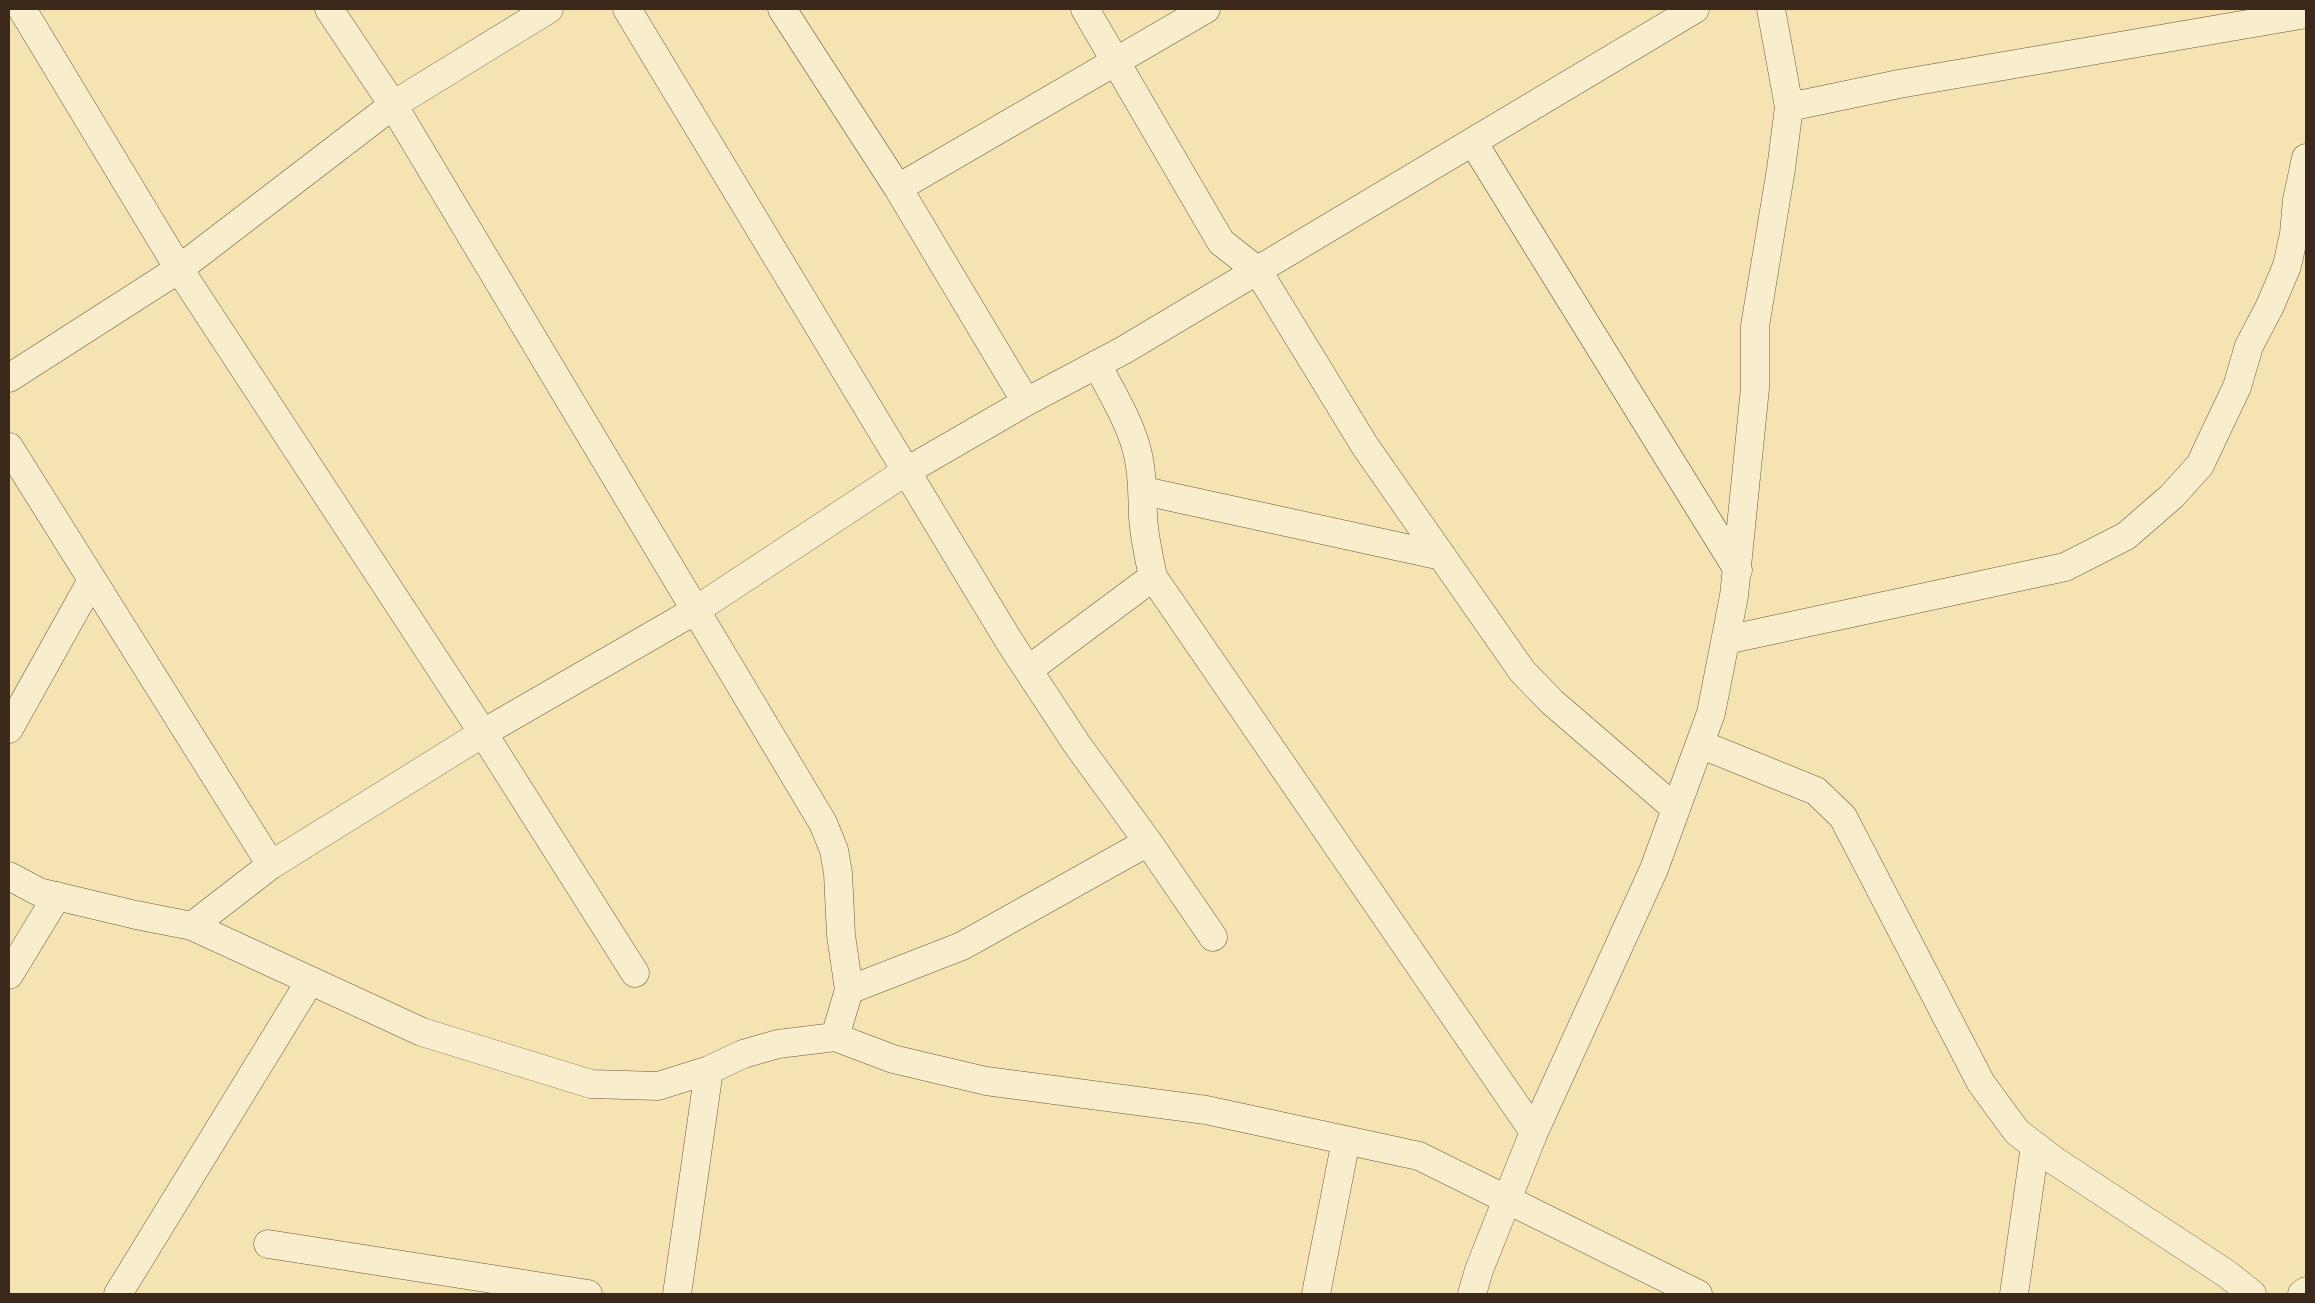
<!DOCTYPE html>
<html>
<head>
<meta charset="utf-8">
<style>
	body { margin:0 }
	#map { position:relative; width:2315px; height:1303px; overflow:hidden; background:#f5e3b1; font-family:"IM FELL DW Pica",serif }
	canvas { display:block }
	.frame { position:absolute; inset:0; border:10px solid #3d291b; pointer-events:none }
</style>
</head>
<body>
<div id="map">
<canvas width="2315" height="1303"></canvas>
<div class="frame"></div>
</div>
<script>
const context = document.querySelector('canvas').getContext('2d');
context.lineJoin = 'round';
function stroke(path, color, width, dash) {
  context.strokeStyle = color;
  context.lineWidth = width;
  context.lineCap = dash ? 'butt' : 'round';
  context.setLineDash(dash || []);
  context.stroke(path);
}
const minor = new Path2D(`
	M22 9 179 269 483 733 635 973
	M329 9 393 105 823 823 834 850 838 873 841 935 849 990 835 1037
	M627 9 1009 641 1076 743 1148 842 1213 937
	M782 9 898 188 1026 402
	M1085 9 1221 242 1258 271 1365 446 1522 671 1552 702 1676 809
	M1789 107 1899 84 2306 14
	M1473 142 1738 570
	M898 188 1206 9
	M1097 364C1112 394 1131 423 1138 455 1143 476 1142 496 1143 516 1144 537 1149 557 1153 577L1534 1132
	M9 378 179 269 393 105 549 9
	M9 447 271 865
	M1144 491 1442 556
	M1726 640 2065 567 2126 536 2172 496 2200 465 2216 431 2237 387 2249 346 2270 306 2287 266 2294 234 2297 200 2306 158
	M1028 670 1153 577
	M9 729 92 580
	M1700 744 1816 791 1843 817 1981 1083 2017 1132 2055 1161 2227 1274 2252 1294
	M9 876 39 892 136 915 192 926 422 1032 591 1084 658 1086 709 1070 743 1054 778 1044 835 1037 893 1059 986 1081 1206 1110 1419 1156 1698 1294
	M192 926 271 865 483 733 696 610 905 472 1026 402 1124 350 1695 9
	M9 975 57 896
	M849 990 962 946 1148 842
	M268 1244 588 1294
	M118 1294 310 981
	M677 1294 709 1070
	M1316 1294 1346 1140
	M1472 1294 1479 1270 1534 1132 1654 869 1711 713 1734 596 1755 388V326L1781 169 1789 107 1771 9
	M2014 1294 2035 1146
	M2302 1294 2306 1291`);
stroke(minor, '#6b5840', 29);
stroke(minor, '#f8edcc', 28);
</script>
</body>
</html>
